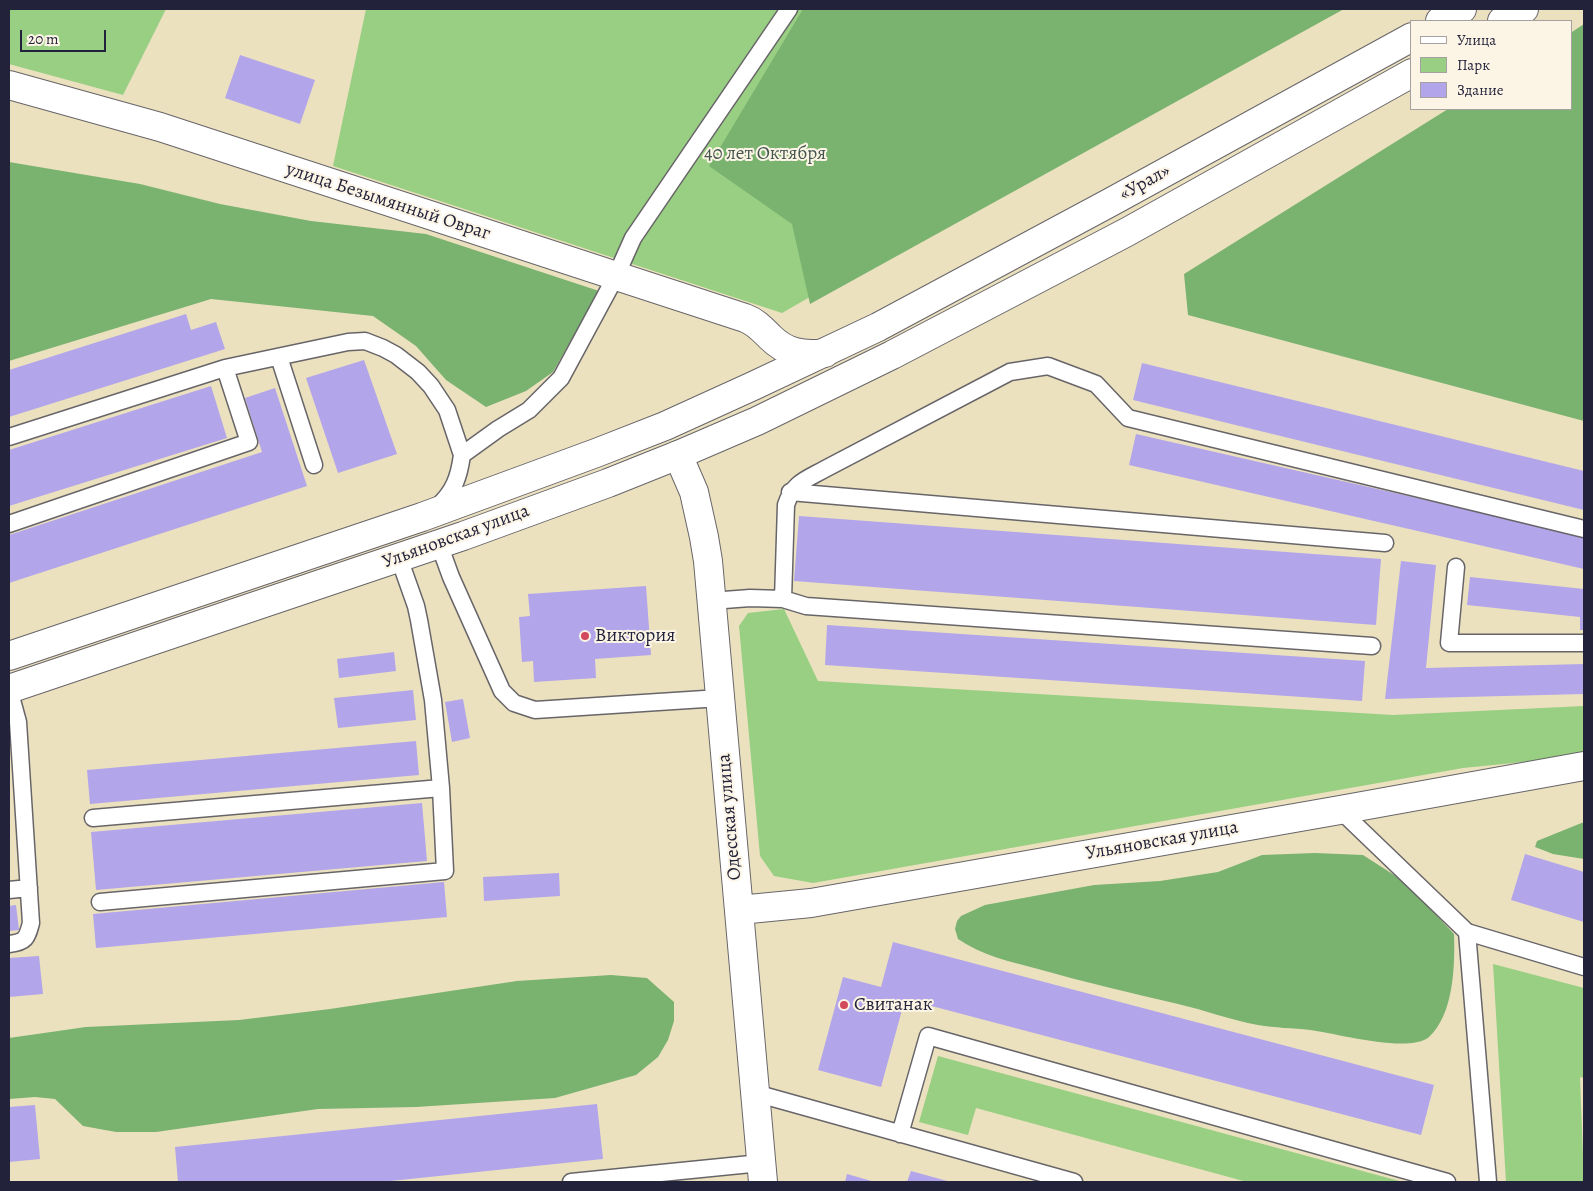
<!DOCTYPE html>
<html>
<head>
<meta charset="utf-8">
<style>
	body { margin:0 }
	#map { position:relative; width:1593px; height:1191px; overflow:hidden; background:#ebe1bf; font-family:Alegreya,serif }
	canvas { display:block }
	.frame { position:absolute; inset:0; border:10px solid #22223b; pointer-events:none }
	.legend { position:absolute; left:1410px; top:20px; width:162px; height:90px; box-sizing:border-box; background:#fcf5e5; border:1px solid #a5a1a1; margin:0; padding:6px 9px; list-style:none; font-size:15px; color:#22223b }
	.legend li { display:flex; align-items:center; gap:10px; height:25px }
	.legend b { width:25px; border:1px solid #a5a1a1 }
	.scale { position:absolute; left:20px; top:30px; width:86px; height:22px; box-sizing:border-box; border:2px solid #22223b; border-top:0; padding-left:6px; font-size:15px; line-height:18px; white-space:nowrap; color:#22223b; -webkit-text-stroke:4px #fcf5e5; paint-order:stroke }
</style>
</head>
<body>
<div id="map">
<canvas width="1593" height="1191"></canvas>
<div class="frame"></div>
<ul class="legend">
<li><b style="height:6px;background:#fff"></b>Улица</li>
<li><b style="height:14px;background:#98cf82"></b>Парк</li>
<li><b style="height:14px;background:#b3a5ea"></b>Здание</li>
</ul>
<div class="scale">20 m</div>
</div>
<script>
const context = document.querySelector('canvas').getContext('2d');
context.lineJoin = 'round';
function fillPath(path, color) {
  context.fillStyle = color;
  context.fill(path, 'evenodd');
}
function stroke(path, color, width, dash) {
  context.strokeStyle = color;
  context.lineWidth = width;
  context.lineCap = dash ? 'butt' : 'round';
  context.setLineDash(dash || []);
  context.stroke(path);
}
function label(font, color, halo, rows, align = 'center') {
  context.font = font + ' Alegreya,serif';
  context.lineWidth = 4;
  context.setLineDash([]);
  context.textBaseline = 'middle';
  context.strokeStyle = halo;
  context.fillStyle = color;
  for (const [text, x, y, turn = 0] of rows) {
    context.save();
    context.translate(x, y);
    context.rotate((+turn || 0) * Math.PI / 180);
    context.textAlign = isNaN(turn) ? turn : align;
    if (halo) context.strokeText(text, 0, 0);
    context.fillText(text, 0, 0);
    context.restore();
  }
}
fillPath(new Path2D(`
	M9 9H166L123 95 9 64Z
	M366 9H1313L782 313 333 166Z
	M784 609 818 681 1393 715 1584 706V756L1463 768 813 883 774 876 760 856 739 626 748 613Z
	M1493 964 1584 988V1078L1580 1077 1584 1182H1506Z
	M938 1056 1403 1182H1247L976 1108 968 1135 919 1122Z`), '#98cf82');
fillPath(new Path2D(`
	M803 9H1344L810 304 792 224 709 166Z
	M1584 24V421L1188 315 1184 274 1448 109H1572V32Z
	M9 162 140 184 220 204 311 221 426 234 599 291 553 372 526 391 486 407 446 380 416 346 373 316 211 299 9 361Z
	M1584 822V859L1553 854 1535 847 1537 841Z
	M1315 853 1363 855 1405 882 1454 934C1455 965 1454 1014 1429 1037 1409 1054 1335 1033 1310 1030 1293 1028 1275 1028 1258 1025 1231 1020 1204 1010 1178 1004 1131 993 1084 982 1038 969 1011 962 981 955 958 939L955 929 957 921 961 916 985 905 1094 885 1160 881 1218 872 1262 855Z
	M611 975 647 978 674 1002V1021L668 1040 658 1057 636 1075 555 1098 416 1107 318 1109 156 1132H116L83 1126 55 1099 35 1097 9 1099V1038L86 1027 239 1020 330 1009 517 981Z`), '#7ab270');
fillPath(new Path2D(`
	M240 55 315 80 300 124 225 98Z
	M186 314 191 330 216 322 225 349 9 417V370Z
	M364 360 397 454 338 473 306 378Z
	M1142 363 1584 471V510L1133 400Z
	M211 386 227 438 9 506V450Z
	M275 388 307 486 9 583V535L262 452 245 398Z
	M1136 434 1584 536V569L1129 465Z
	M799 516 1381 559 1376 625 794 581Z
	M1401 561 1436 565 1426 668 1584 664V694L1385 699Z
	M1470 577 1584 589V630H1580V617L1467 605Z
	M646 586 651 655 595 659 596 678 534 682 533 661 522 662 519 617 530 616 528 594Z
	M827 625 1365 661 1362 701 825 665Z
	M394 652 396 671 339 678 337 659Z
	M413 690 416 720 338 728 334 698Z
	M463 699 470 738 452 742 445 702Z
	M416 741 419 775 90 804 87 770Z
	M422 803 427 861 96 890 91 832Z
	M1525 854 1584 872V922L1511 900Z
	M559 873 560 896 484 901 483 877Z
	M444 882 447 917 96 948 93 914Z
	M16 905 19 930 9 931V906Z
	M893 942 1434 1085 1421 1135 905 999 881 1087 818 1070 843 977 881 987Z
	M39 956 43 994 9 997V958Z
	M597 1104 603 1159 381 1182H178L175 1147Z
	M35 1105 40 1159 9 1162V1107Z
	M911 1171 951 1182H907Z
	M847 1174 875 1182H845Z`), '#b3a5ea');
const service = new Path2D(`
	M279 357 314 465
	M9 437 225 368 348 342 365 341 383 348 396 355 418 372 431 386 447 410 462 455
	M790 492 1385 543
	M437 507C454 492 459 477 462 455L498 429 529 410 561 378 616 276 633 238 789 9
	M9 524 249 442 225 368
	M439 544 451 577 502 691 514 703 535 710 720 698
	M1456 567 1449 643H1584
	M711 601 750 598 783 599
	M1372 646 806 606 783 599 786 505C793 483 805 480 825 469L1010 372 1048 366 1096 384 1128 418 1584 529
	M1340 810 1467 932 1488 1182
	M93 818 441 788
	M9 890 29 888
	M100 902 445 871 441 788 433 700 419 620 416 606 399 558
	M1467 932 1584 967
	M9 944C26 942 27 938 31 923L18 722 9 689
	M755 1093 1074 1182
	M900 1134 928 1036 1447 1182
	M571 1182 761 1163`);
const minor = new Path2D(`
	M9 85 160 127 745 318C756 322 762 329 770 337 786 353 803 356 825 353
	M678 455 694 492 704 537 708 561 763 1182
	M739 910 811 903 1340 810 1584 766`);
const trunk = new Path2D(`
	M1440 21 1462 9
	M1502 21 1524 9
	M9 656 422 517 596 453 665 426 753 386 878 327 1111 202 1412 37
	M9 689 463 536 608 483 678 455 757 421 892 355 1127 232 1412 73`);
stroke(service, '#686569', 19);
stroke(minor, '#686569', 30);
stroke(trunk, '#686569', 30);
stroke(service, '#fff', 16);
stroke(minor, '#fff', 28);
stroke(trunk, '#fff', 28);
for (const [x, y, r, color] of [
	[585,636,5,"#d1495b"],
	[844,1005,5,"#d1495b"]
]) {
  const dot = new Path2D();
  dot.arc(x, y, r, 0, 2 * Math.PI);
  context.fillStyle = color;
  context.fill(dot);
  stroke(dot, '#fcf5e5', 2);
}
label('19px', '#455650', '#fcf5e5', [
	["40 лет Октября",765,154]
]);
label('19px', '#22223b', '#fcf5e5', [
	["«Урал»",1145,183,-29],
	["улица Безымянный Овраг",388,202,18],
	["Ульяновская улица",456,537,-20],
	["Одесская улица",730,817,-95],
	["Ульяновская улица",1162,841,-10]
]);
label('19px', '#22223b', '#fcf5e5', [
	["Виктория",595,636],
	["Свитанак",854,1005]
], 'left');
</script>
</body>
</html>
